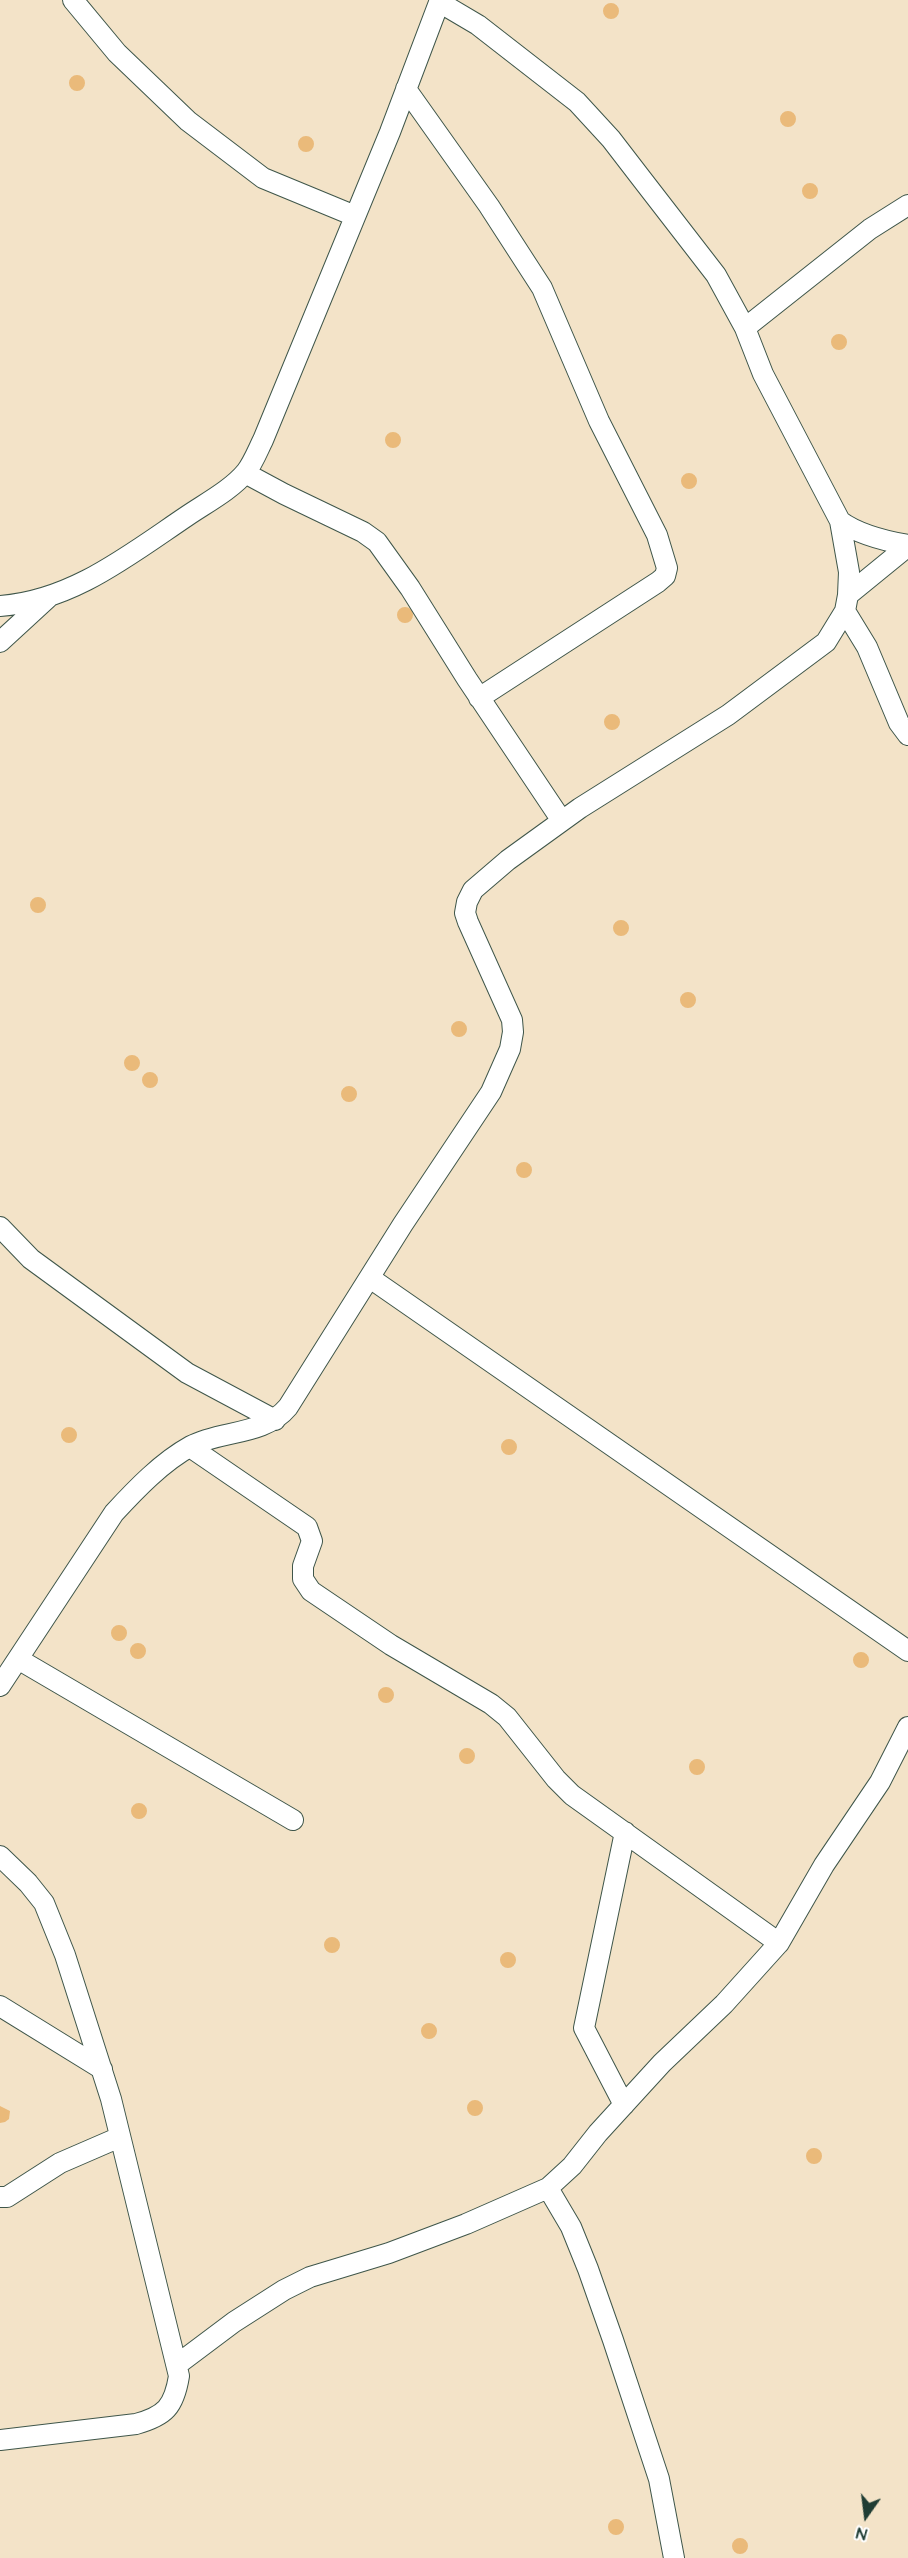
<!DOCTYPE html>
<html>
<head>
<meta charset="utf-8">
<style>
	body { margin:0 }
	#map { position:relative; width:908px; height:2558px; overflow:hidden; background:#f3e3c8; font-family:"Architects Daughter",sans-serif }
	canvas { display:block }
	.north { position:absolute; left:836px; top:2486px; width:60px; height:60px; -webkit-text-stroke:4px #fff; paint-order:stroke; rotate:194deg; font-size:16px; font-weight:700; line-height:24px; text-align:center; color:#1f3d34 }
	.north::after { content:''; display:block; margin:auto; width:21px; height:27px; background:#1f3d34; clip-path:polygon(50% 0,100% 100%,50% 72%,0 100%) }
</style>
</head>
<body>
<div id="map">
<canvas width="908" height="2558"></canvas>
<div class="north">N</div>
</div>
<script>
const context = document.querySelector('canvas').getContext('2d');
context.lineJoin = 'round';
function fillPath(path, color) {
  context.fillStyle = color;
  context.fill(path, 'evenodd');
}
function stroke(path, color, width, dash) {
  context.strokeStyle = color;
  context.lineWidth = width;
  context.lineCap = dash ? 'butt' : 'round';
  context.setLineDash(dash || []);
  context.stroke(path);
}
fillPath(new Path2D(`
	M603 11a8 8 0 1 1 16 0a8 8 0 1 1-16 0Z
	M69 83a8 8 0 1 1 16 0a8 8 0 1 1-16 0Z
	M780 119a8 8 0 1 1 16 0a8 8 0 1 1-16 0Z
	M298 144a8 8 0 1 1 16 0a8 8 0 1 1-16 0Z
	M802 191a8 8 0 1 1 16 0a8 8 0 1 1-16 0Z
	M831 342a8 8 0 1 1 16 0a8 8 0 1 1-16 0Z
	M385 440a8 8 0 1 1 16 0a8 8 0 1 1-16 0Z
	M681 481a8 8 0 1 1 16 0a8 8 0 1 1-16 0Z
	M397 615a8 8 0 1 1 16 0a8 8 0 1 1-16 0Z
	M604 722a8 8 0 1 1 16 0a8 8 0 1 1-16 0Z
	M30 905a8 8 0 1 1 16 0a8 8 0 1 1-16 0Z
	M613 928a8 8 0 1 1 16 0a8 8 0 1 1-16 0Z
	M680 1000a8 8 0 1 1 16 0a8 8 0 1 1-16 0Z
	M451 1029a8 8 0 1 1 16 0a8 8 0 1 1-16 0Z
	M124 1063a8 8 0 1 1 16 0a8 8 0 1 1-16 0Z
	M142 1080a8 8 0 1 1 16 0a8 8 0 1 1-16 0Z
	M341 1094a8 8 0 1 1 16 0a8 8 0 1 1-16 0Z
	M516 1170a8 8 0 1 1 16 0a8 8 0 1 1-16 0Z
	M61 1435a8 8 0 1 1 16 0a8 8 0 1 1-16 0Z
	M501 1447a8 8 0 1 1 16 0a8 8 0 1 1-16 0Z
	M111 1633a8 8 0 1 1 16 0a8 8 0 1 1-16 0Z
	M130 1651a8 8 0 1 1 16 0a8 8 0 1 1-16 0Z
	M853 1660a8 8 0 1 1 16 0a8 8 0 1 1-16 0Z
	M378 1695a8 8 0 1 1 16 0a8 8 0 1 1-16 0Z
	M459 1756a8 8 0 1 1 16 0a8 8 0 1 1-16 0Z
	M689 1767a8 8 0 1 1 16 0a8 8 0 1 1-16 0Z
	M131 1811a8 8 0 1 1 16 0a8 8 0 1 1-16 0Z
	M324 1945a8 8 0 1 1 16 0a8 8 0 1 1-16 0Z
	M500 1960a8 8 0 1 1 16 0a8 8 0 1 1-16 0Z
	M421 2031a8 8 0 1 1 16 0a8 8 0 1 1-16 0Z
	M467 2108a8 8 0 1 1 16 0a8 8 0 1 1-16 0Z
	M0 2106 10 2111 9 2119 5 2122 0 2123Z
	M806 2156a8 8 0 1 1 16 0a8 8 0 1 1-16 0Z
	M608 2527a8 8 0 1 1 16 0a8 8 0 1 1-16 0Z
	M732 2546a8 8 0 1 1 16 0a8 8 0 1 1-16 0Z`), '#eaba7a');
const minor = new Path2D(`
	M73 0 117 53 188 121 263 178 355 216
	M439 2 478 25 577 102 611 139 641 178 716 275 745 328 763 374 840 521C859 535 885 541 908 545
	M406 89 489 206 542 288 599 421 657 535 667 568 665 576 658 582 479 698
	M745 328 870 229 908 205
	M245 473 284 494 363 532 377 542 410 588 467 679 562 821
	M848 595 908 546
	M0 606C72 601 129 555 187 516 206 503 231 490 246 472 253 463 258 450 263 440L390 132 440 0
	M845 611 867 647 899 723 908 735
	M0 642 50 596
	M0 1227 31 1259 187 1373 275 1420
	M370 1278 908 1651
	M190 1447 307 1527 312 1541 303 1566V1579L311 1591 391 1645 491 1704 507 1717 556 1779 572 1795 779 1943
	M18 1659 293 1820
	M0 1686 114 1513C136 1489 162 1462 191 1446 221 1430 264 1436 288 1407L403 1224 491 1092 510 1049 513 1032 512 1020 468 922 465 913 467 902 473 890 508 860 580 808 728 715 826 642 845 611 848 595 849 572 840 521
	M0 1856 28 1883 44 1903 65 1955 111 2099 179 2376C174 2407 165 2416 136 2424L0 2440
	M0 2006 102 2069
	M624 2105 584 2028 625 1832
	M548 2188 571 2227 588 2269 613 2340 659 2479 674 2558
	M0 2197H7L60 2163 120 2137
	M178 2364 234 2322 284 2290 310 2277 389 2253 466 2224 548 2188 572 2166 598 2133 662 2063 724 2004 779 1943 824 1865 880 1782 908 1727`);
stroke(minor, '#3f564a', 22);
stroke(minor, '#fff', 20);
</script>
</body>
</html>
